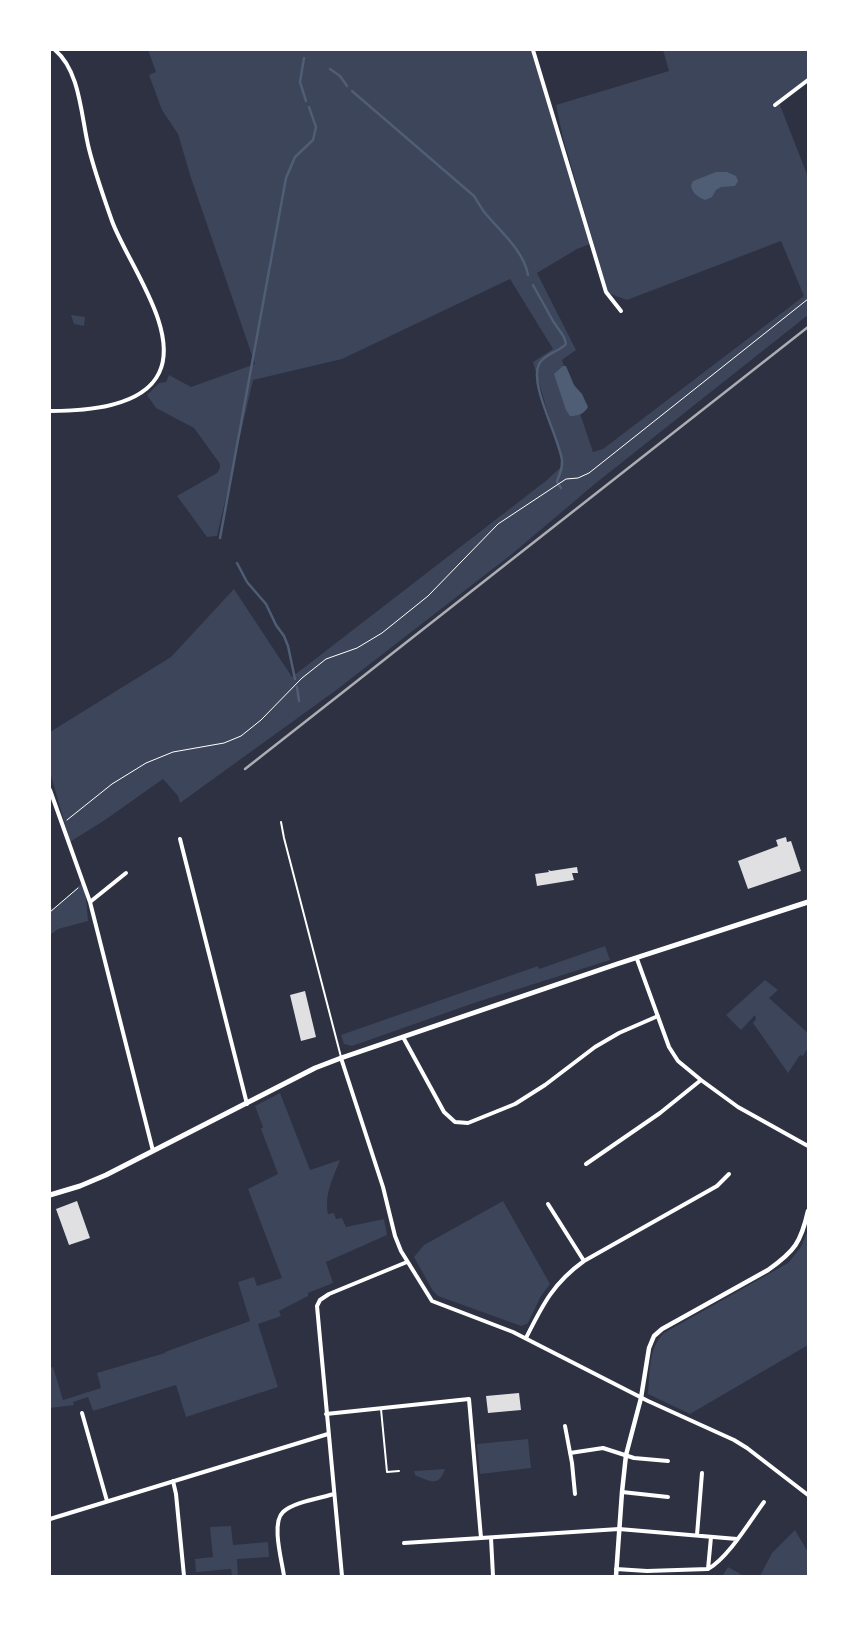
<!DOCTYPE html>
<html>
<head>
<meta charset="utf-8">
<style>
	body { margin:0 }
	#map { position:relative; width:858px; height:1626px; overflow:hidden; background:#2d3142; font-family:Spectral,serif }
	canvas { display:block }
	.frame { position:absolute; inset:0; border:51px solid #fff; pointer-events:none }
</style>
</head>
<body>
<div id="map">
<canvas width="858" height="1626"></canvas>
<div class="frame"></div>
</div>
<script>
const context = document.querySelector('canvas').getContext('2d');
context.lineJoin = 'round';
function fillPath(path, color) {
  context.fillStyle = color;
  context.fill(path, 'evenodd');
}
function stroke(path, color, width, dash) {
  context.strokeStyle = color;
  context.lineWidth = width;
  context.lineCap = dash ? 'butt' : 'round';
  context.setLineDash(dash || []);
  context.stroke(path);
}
fillPath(new Path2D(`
	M148 50H532L590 244 577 249 537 273 576 350 562 360 593 452 603 449 804 296 781 241 627 300 608 293 563 138 556 105 669 71 663 50H808V78L778 100 808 177V315L596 483 512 554 335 691 180 803 178 796 163 779 105 820 70 842 50 772V732L171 657 234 589 292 677 547 480 563 465 533 362 553 349 510 279 342 359 253 380 217 536 207 537 177 496 217 473 220 468V464L194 428 156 408 147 395 159 383 166 382 169 375 191 387 255 364 191 178 178 134 162 110 149 75 156 72Z
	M71 315 85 317 84 326 74 324Z
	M83 882 85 889 88 921 58 929 50 935V906L53 909Z
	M605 946 610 960 477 1002 352 1046 344 1044 341 1035 538 966 539 969Z
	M765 980 778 990 769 998 808 1033V1048L803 1056 800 1055 788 1073 753 1023 756 1019 755 1015 741 1030 726 1015Z
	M280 1093 310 1170 340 1160C333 1178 324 1195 328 1214L334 1213 336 1219 342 1218 346 1227 384 1219 387 1235 326 1262 333 1283 308 1293V1296L279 1311 281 1316 258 1324 278 1387 186 1417 176 1385 93 1411 88 1397 73 1402 74 1405 50 1408V1368L53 1367 63 1400 101 1388 97 1373 165 1353V1352L250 1321 238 1282 254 1277 257 1286 282 1278 248 1189 278 1174 261 1129 263 1127 255 1106Z
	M503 1201 550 1284 541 1296 529 1321 527 1324 521 1326 438 1296 433 1291 414 1257 424 1245Z
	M808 1230V1345L690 1414 648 1394C650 1373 648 1348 664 1333L788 1263 801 1247Z
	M528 1439 531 1468 480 1474 477 1444Z
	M445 1469C439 1488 429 1481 415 1475L414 1471Z
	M231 1526 233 1545 268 1542 269 1557 237 1559 238 1576H232L231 1569 196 1572 195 1559 213 1557 210 1527Z
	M795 1530 808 1552V1576H760L772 1553Z
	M728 1567 744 1576H720L723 1575Z`), '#3c4559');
fillPath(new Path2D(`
	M716 172H727L736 176 738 181 735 186 721 187 716 190 712 197 705 200C698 197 693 194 691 186L693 181Z
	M563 366H566L574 385 582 394 588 407C584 414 578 416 570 416L566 410 554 374Z`), '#4f5d75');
stroke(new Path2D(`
	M304 58 300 82 306 101
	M330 69 340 76 347 86
	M352 91 474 196C478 202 481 208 485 213 500 231 524 251 528 275
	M533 285 553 321 564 337 566 344C559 352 544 354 539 364 529 384 558 435 562 460 563 471 559 473 557 482L561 488
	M220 538 286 178 295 157 313 140 316 127 309 107
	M237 563 247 582 266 604 276 625 284 636 288 646 295 679
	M297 687 299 701`), '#4f5d75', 2.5);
fillPath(new Path2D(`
	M786 837 787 842 791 841 801 871 748 889 738 861 778 846 776 840Z
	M577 867 578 873H572L574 880 537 886 535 874 549 872 548 870 551 871Z
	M305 991 316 1037 301 1041 290 995Z
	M77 1201 90 1238 69 1245 56 1209Z
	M519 1393 521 1410 488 1413 486 1396Z`), '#e0e0e3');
stroke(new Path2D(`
	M67 820 112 784 146 763 173 752 224 743 241 736 261 720 302 678 326 659 357 648 382 633 428 596 498 524 566 479 578 478 589 473 808 299
	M50 912 78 888`), '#fff', 1);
stroke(new Path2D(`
	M281 822 284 838 341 1057
	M381 1409 387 1472 399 1471`), '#fff', 2);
stroke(new Path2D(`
	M533 50 606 292 621 311
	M775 105 808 80
	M50 411C84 411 142 408 159 373 180 330 127 262 112 221 104 198 95 173 89 149 81 118 81 72 55 50
	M50 790 90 902 153 1151
	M180 839 247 1104
	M90 902 126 873
	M637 959 669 1047 678 1061 701 1080 738 1107 808 1146
	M403 1037 444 1112 455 1122 468 1123 515 1104 545 1085 595 1047 619 1033 658 1016
	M341 1058 383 1187 395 1236 401 1251 432 1301 513 1332 648 1401 734 1440 747 1448 808 1495
	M586 1164 660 1113 701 1080
	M548 1204 584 1261
	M526 1338C542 1306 553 1283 584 1261L717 1186 729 1174
	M82 1413 107 1501
	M326 1414 469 1399 481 1538 619 1529 737 1539
	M565 1426 572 1463 575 1494
	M570 1453 603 1448 634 1458 668 1461
	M173 1481 176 1494 184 1576
	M622 1492 668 1497
	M50 1519 328 1434
	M697 1535 702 1473
	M491 1538 493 1576
	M404 1543 481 1538
	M616 1569 647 1571 708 1569C728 1558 750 1521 764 1502
	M708 1569 711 1537
	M284 1576C282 1561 271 1523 283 1512 293 1502 321 1498 334 1494
	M342 1576 317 1306 320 1300 329 1294 407 1262`), '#fff', 4);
stroke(new Path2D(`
	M616 1576 622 1492 626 1455 641 1398 649 1348 654 1336 662 1329 768 1270C795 1251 801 1242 808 1211`), '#fff', 4.5);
stroke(new Path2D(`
	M50 1195 80 1186 106 1175 315 1068 341 1058 617 964 808 902`), '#fff', 5);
stroke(new Path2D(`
	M245 769 808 327`), '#abadb3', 2.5);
</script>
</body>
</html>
